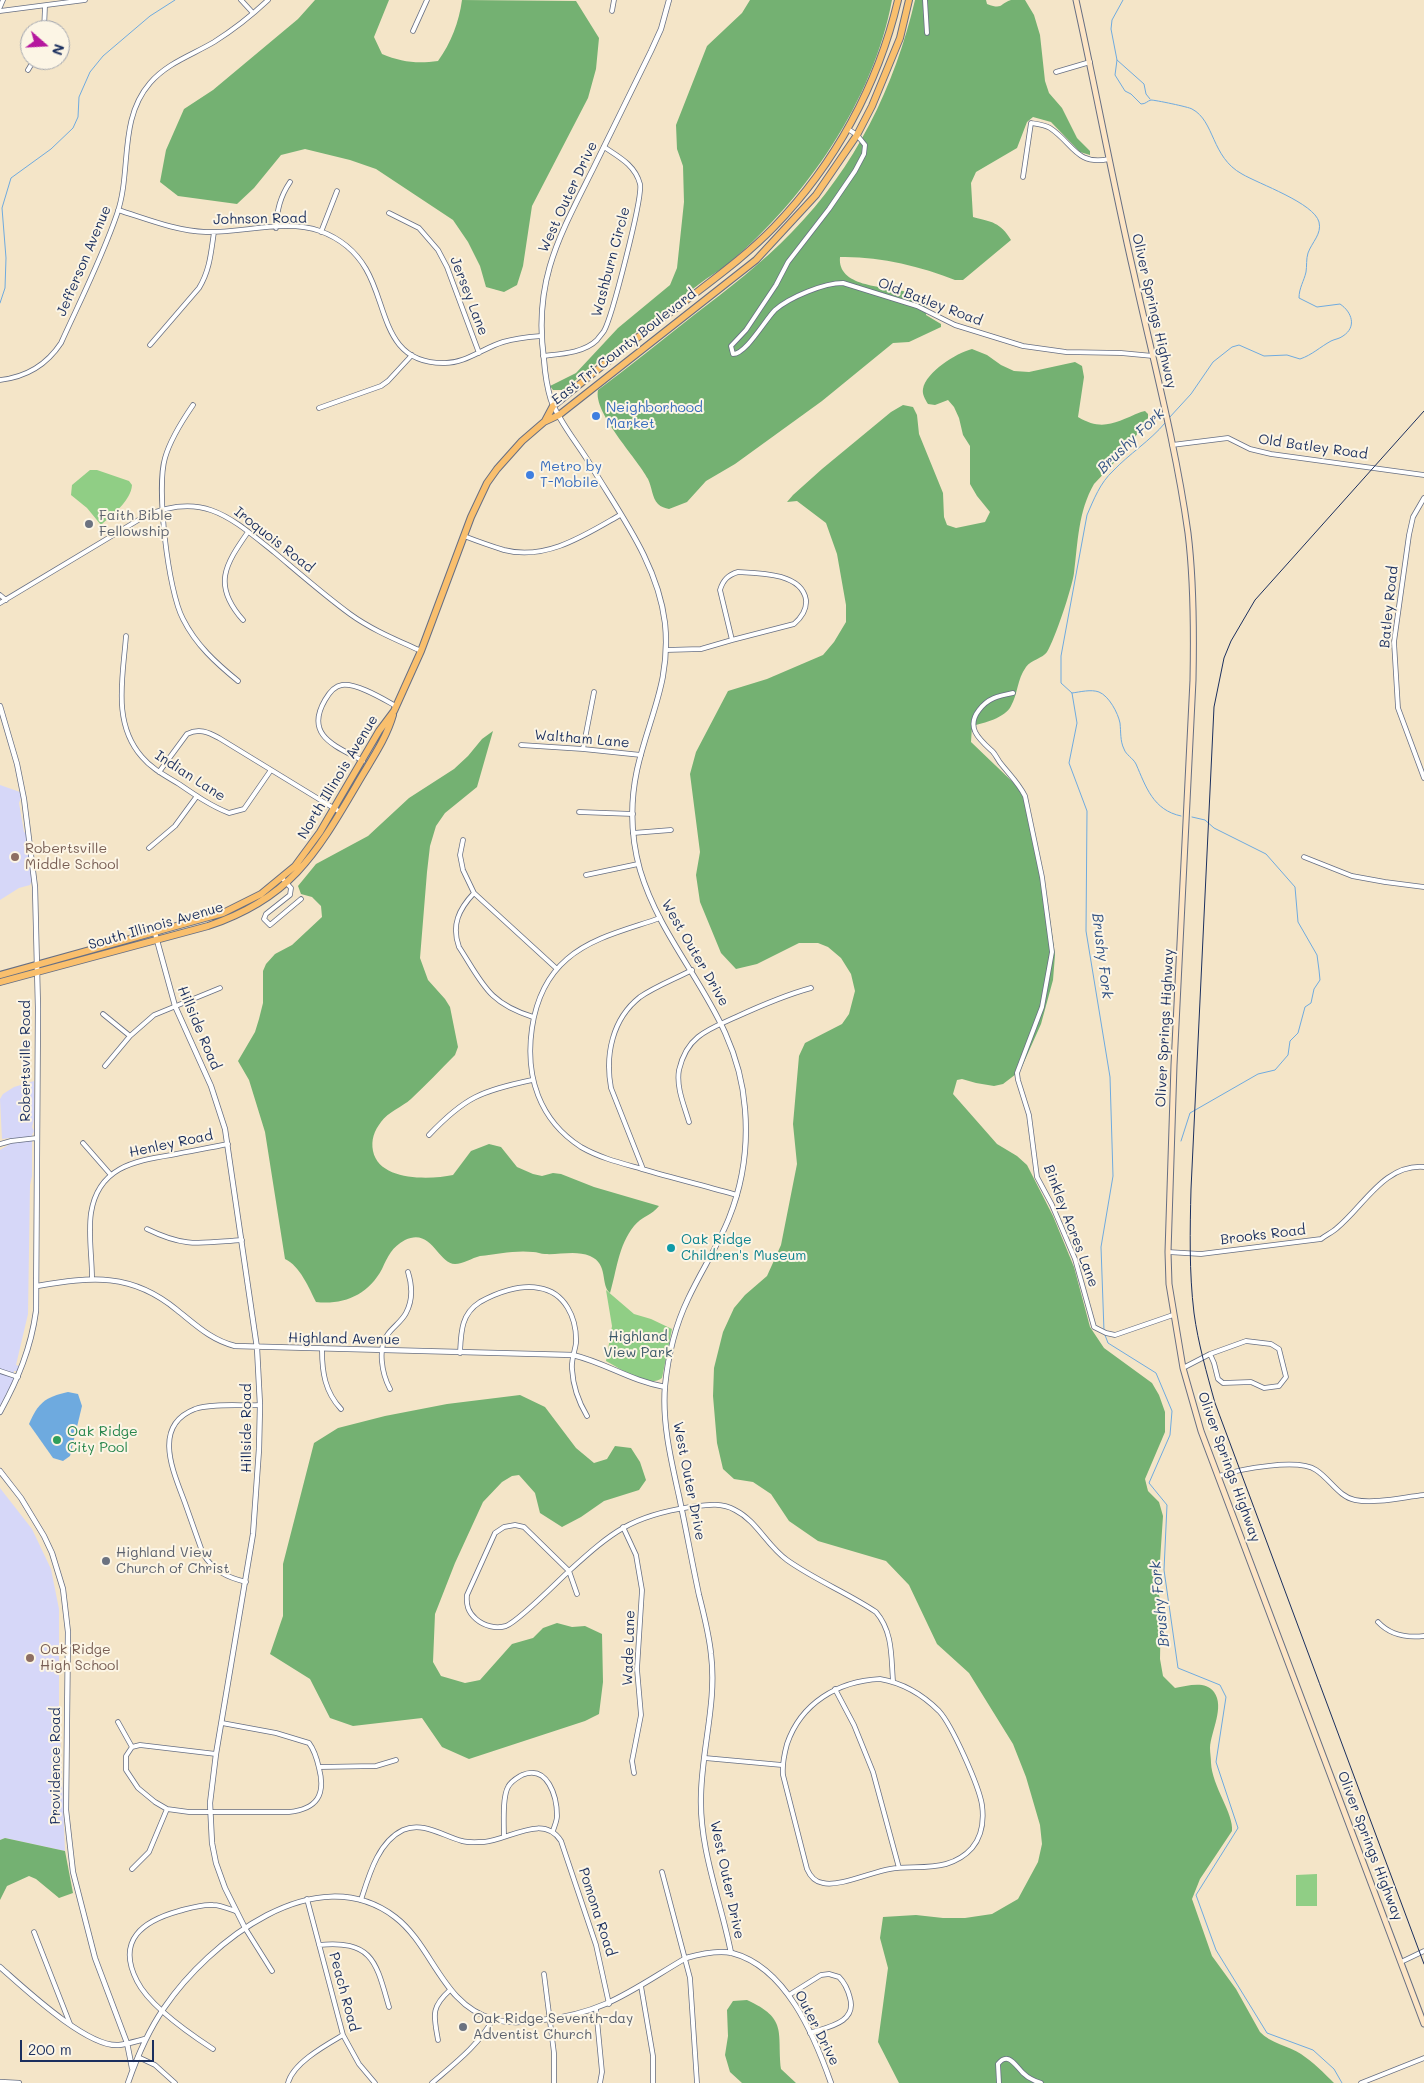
<!DOCTYPE html>
<html>
<head>
<meta charset="utf-8">
<style>
	body { margin:0 }
	#map { position:relative; width:1424px; height:2083px; overflow:hidden; background:#f4e5c8; font-family:Mali,sans-serif }
	canvas { display:block }
	.north { position:absolute; left:20px; top:20px; width:50px; height:50px; box-sizing:border-box; background:#fcf5e5; border:1px solid #a2a6af; border-radius:50%; rotate:109deg; font-size:14px; font-weight:700; line-height:20px; text-align:center; color:#1b2f5e }
	.north::after { content:''; display:block; margin:auto; width:18px; height:22px; background:#b5179e; clip-path:polygon(50% 0,100% 100%,50% 72%,0 100%) }
	.scale { position:absolute; left:20px; top:2040px; width:134px; height:22px; box-sizing:border-box; border:2px solid #1b2f5e; border-top:0; padding-left:6px; font-size:15px; line-height:18px; white-space:nowrap; color:#1b2f5e; -webkit-text-stroke:4px #fcf5e5; paint-order:stroke }
</style>
</head>
<body>
<div id="map">
<canvas width="1424" height="2083"></canvas>
<div class="north">N</div>
<div class="scale">200 m</div>
</div>
<script>
const context = document.querySelector('canvas').getContext('2d');
context.lineJoin = 'round';
function fillPath(path, color) {
  context.fillStyle = color;
  context.fill(path, 'evenodd');
}
function stroke(path, color, width, dash) {
  context.strokeStyle = color;
  context.lineWidth = width;
  context.lineCap = dash ? 'butt' : 'round';
  context.setLineDash(dash || []);
  context.stroke(path);
}
function label(font, color, halo, rows, align = 'center') {
  context.font = font + ' Mali,sans-serif';
  context.lineWidth = 4;
  context.setLineDash([]);
  context.textBaseline = 'middle';
  context.strokeStyle = halo;
  context.fillStyle = color;
  for (const [text, x, y, turn = 0] of rows) {
    context.save();
    context.translate(x, y);
    context.rotate((+turn || 0) * Math.PI / 180);
    context.textAlign = isNaN(turn) ? turn : align;
    if (halo) context.strokeText(text, 0, 0);
    context.fillText(text, 0, 0);
    context.restore();
  }
}
fillPath(new Path2D(`
	M0 785 20 792 21 797 19 803 24 832 27 834 32 880 30 885 19 888 0 900Z
	M34 1081V1119L32 1127 34 1131 32 1135V1176L30 1185 28 1314 16 1365 19 1366 17 1371H14L13 1381 0 1406V1150L10 1144V1138L2 1139 0 1099 3 1094 14 1087Z
	M0 1488 32 1529 51 1569 59 1609V1708L65 1851 5 1838 0 1840Z`), '#d6d7f8');
fillPath(new Path2D(`
	M90 470H97L129 481 132 485C131 501 112 515 101 525L87 508 71 495 72 485Z
	M606 1290 634 1314 651 1319 672 1329 662 1378C647 1389 620 1368 606 1361L612 1326Z
	M1317 1874V1906H1296V1875Z`), '#90ce85');
fillPath(new Path2D(`
	M315 0H389L374 37 382 54C401 62 417 64 438 61 451 43 459 22 462 0L576 1 599 38 596 69 588 98 532 206 523 266 517 285 504 292 486 287 480 266 468 242 453 220 376 169 350 160 305 149 281 155 254 188 237 204 178 196 160 182 166 150 184 109 213 90 298 19Z
	M750 0H892C873 101 806 198 729 263 719 271 708 277 698 285 653 320 606 353 564 390H553L550 386 576 373 618 328 670 285 677 268 684 202 683 166 677 149 676 125 707 46 742 13Z
	M915 0H986L987 4C1003 10 999 4 1011 0 1015 0 1021 0 1025 0L1034 15 1040 35 1045 81 1049 93 1062 108 1077 138 1090 151V155L1080 152 1051 122 1033 117 1027 122 1017 148 976 172 971 183 973 217C992 222 1000 222 1011 240L963 280H955C920 266 878 256 840 257 837 287 883 286 903 291 912 293 919 298 927 304L926 315 941 324V327L909 342 893 343 822 401 735 464 706 481 687 502 669 509C665 508 661 507 658 504 652 498 652 487 648 479 637 458 593 413 598 390 630 366 662 340 694 315 728 289 762 263 792 232 855 168 895 86 915 0Z
	M972 349 987 355 1001 365 1014 371 1029 372 1075 362 1082 366 1084 377 1078 417C1103 432 1116 422 1141 412L1145 411 1148 414V418L1127 449 1094 484C1078 512 1078 542 1074 573 1072 588 1055 639 1047 652 1043 658 1031 660 1026 667 1017 679 1018 694 1011 706 1005 718 984 723 972 726L971 742 1019 788 1028 809 1048 906 1055 955 1053 980 1041 1024 1020 1071 1003 1084 994 1086 976 1083 962 1079 957 1080 953 1094 997 1144 1017 1156 1027 1165 1053 1216 1074 1267 1090 1327 1104 1348 1152 1383 1159 1395 1165 1412V1432L1145 1479 1148 1491 1159 1502 1163 1516 1158 1591 1161 1603 1160 1659 1163 1676 1175 1688C1187 1686 1205 1680 1214 1692 1225 1707 1211 1731 1210 1748 1210 1753 1211 1758 1211 1763 1212 1786 1234 1814 1232 1831L1200 1879 1192 1899 1212 1956 1236 1989 1260 2032C1270 2043 1289 2046 1301 2054 1313 2062 1324 2073 1334 2083H899L878 2042 888 1968 880 1938 883 1917 916 1915 943 1918H965L992 1914 1018 1899 1038 1862 1042 1844 1040 1825 1026 1777 1013 1744 969 1673 937 1644 909 1585 886 1561 818 1541 789 1521 771 1494 753 1482 734 1479 723 1469 717 1443 713 1396 714 1368 723 1332 734 1308 745 1295 767 1276 781 1245 797 1164 793 1124 799 1056 805 1043 842 1024 849 1014 855 991 851 974 841 958 828 947 818 943H799L757 964 736 969 721 953 700 902 696 875 700 852 690 774 696 752 728 691 767 679 823 655 834 642 846 622V605L837 554 826 523 797 501 787 502 793 495 822 469 891 412 903 405 913 407 917 415 919 434 943 493 944 517 947 525 956 528 985 522 990 512 977 496 970 484V446L963 435 959 418 954 407 948 400 935 405 928 404C925 399 922 394 923 389 926 372 956 353 972 349Z
	M493 731 477 787 445 813 436 826 430 846 427 872 420 958 428 980 445 999 450 1007 458 1047 455 1055C440 1070 426 1085 411 1099 402 1107 388 1112 381 1122 374 1131 371 1140 373 1151 379 1181 429 1180 453 1175L471 1151 489 1144 501 1147 517 1167 533 1174 542 1176 553 1173 561 1174 594 1187 659 1206C652 1215 641 1217 634 1226 618 1246 617 1270 610 1293 600 1285 609 1264 590 1256 576 1250 559 1255 545 1254 541 1254 537 1252 533 1252 516 1250 497 1254 480 1256 472 1258 463 1264 455 1264 438 1264 432 1227 405 1240 392 1247 388 1256 382 1269 368 1295 344 1305 316 1302 309 1288 300 1266 285 1259L265 1132 249 1080 238 1061 255 1032 259 1019 263 1003V971L266 964 275 954 292 945 322 917 321 906 312 897 301 894 298 886 316 864 368 836 409 798 454 769 468 756 482 739Z
	M520 1395 545 1407 576 1448 594 1463 607 1459 615 1446 631 1448 640 1462 646 1480 639 1490 604 1501 581 1517 562 1527 540 1513 535 1493 519 1475 512 1476 502 1482 483 1502 455 1563 435 1614 433 1662 441 1676 465 1683 480 1680 512 1644 533 1638 543 1628 557 1623 572 1627 585 1626 602 1634 603 1682 599 1714 585 1721 469 1759 442 1747 422 1718 353 1726 330 1718 310 1679 270 1654 283 1616V1564L314 1443 338 1428 385 1416 447 1404Z
	M5 1838 65 1851 73 1893 59 1898 36 1879 29 1876 7 1886 0 1900V1840Z
	M747 2000C788 2019 777 2031 781 2069L796 2083H742L730 2072 725 2055 728 2036 727 2010 733 2001Z`), '#74b172');
fillPath(new Path2D(`
	M68 1392 78 1394 82 1406 70 1456 63 1461 53 1458 29 1424C38 1403 45 1397 68 1392Z`), '#6eaadf');
stroke(new Path2D(`
	M1123 0 1112 20 1111 29 1117 60 1115 75 1125 91 1131 94 1141 104C1146 104 1147 101 1151 100 1155 100 1189 107 1192 109 1215 121 1211 157 1242 174 1259 184 1314 203 1319 222 1322 234 1312 242 1308 253 1306 259 1307 266 1306 272 1304 281 1299 288 1299 298L1317 307 1340 304C1352 312 1357 327 1343 336 1339 339 1335 339 1331 341 1320 347 1312 355 1300 359L1287 355 1264 356 1239 345 1232 347 1213 362 1191 394 1169 418
	M1117 60 1144 84 1146 94 1150 99
	M0 303 5 288 6 258 2 208 11 178 51 149 73 128 78 117 79 97 90 72 103 56 150 16 175 0
	M1072 693C1080 692 1091 689 1099 692 1109 696 1118 713 1120 723 1121 732 1120 741 1124 749 1126 755 1133 758 1136 764 1146 787 1153 810 1181 816
	M1181 1141 1190 1113 1258 1074 1275 1070 1288 1055 1290 1041 1298 1033 1305 1007 1311 1003 1314 989 1320 980 1319 970 1317 955 1298 922 1295 887 1266 854 1214 828 1205 820 1192 817
	M1104 1331 1101 1247 1113 1176 1110 1077 1086 931 1087 811 1069 763 1077 723 1072 693 1061 683V656L1087 515C1094 499 1100 483 1113 471 1129 454 1150 441 1165 423
	M1105 1335 1108 1343 1156 1373 1172 1411 1170 1435 1149 1483 1167 1505 1164 1570 1178 1668 1220 1685 1226 1697 1216 1762 1238 1828 1196 1895 1216 1950 1267 2033 1313 2050 1334 2069 1342 2083`), '#6eaadf', 1);
const minor = new Path2D(`
	M241 0 253 13
	M925 0 927 33
	M0 7 3 0
	M0 11 85 0
	M612 11 614 0
	M44 30 45 6
	M413 31 427 0
	M28 70 34 60
	M1056 72 1090 62
	M848 129 857 135 865 145 864 154 855 171 829 209 788 262 776 285 746 330 731 346 733 354C746 354 765 320 775 310 790 297 824 283 843 283L917 306 955 325 1023 346 1066 352 1121 353 1153 356
	M1023 177 1031 123C1037 124 1045 125 1050 128 1073 143 1076 166 1109 159
	M118 210C147 219 176 231 206 232 242 233 286 219 320 231 339 238 355 250 366 269 388 306 383 363 443 363 465 364 483 348 503 342 516 338 528 337 541 336
	M389 213 419 228 438 250 447 267 479 353
	M276 228C277 210 280 197 290 182
	M321 232 337 191
	M150 345 199 288C210 270 211 252 214 232
	M543 356C560 354 584 353 597 340 599 337 602 334 604 331 612 317 643 197 640 184 635 165 619 157 604 147
	M0 380C26 377 46 366 61 343 80 301 102 258 117 214 132 171 118 120 150 83 167 63 192 55 214 42 233 30 251 16 268 0
	M193 405C182 421 170 440 165 458 156 488 168 591 183 619 196 645 216 663 238 681
	M319 408 381 386 388 381 412 355
	M1172 445 1228 438 1250 449 1271 454 1424 475
	M1424 498 1413 517 1409 535 1394 642 1398 708 1424 778
	M464 536C477 541 491 546 504 550 546 561 585 535 620 515
	M738 572C759 573 802 573 806 600 807 611 801 618 794 624L732 640 720 590C723 580 728 575 738 572Z
	M0 595 6 600
	M0 603 145 516C203 491 230 517 274 552 299 573 324 595 350 614 372 630 397 640 421 651
	M243 620C212 585 225 565 248 532
	M126 636C123 677 112 723 142 757 152 769 166 776 179 784 195 795 211 806 229 813L244 809 271 770
	M666 650 701 649 732 640
	M1013 693C998 696 988 698 979 710 965 728 980 740 993 752 996 755 998 761 1002 765 1010 775 1019 784 1025 796L1042 877 1052 952 1042 1007 1017 1073 1018 1080 1029 1115 1037 1177 1052 1205 1075 1259 1094 1327 1106 1333 1115 1335 1173 1315
	M521 745 583 749 641 755
	M583 749 594 692
	M363 761C336 746 304 736 325 700 329 693 334 686 342 685 357 683 383 699 396 706
	M159 772 187 734C199 728 208 732 219 738L340 812
	M579 812 633 814
	M633 833 671 830
	M463 840 460 855 463 870 474 893 557 969
	M149 848 175 826 197 796
	M1304 857 1352 876 1385 882 1424 887
	M586 875 638 864
	M282 878 291 888 290 895 266 914 264 919 270 925 301 899
	M474 893C459 909 451 925 459 947 483 984 488 1003 533 1017
	M660 918C629 929 592 937 567 959 546 977 536 1001 532 1028 525 1076 539 1120 581 1147 600 1158 621 1163 642 1169 673 1178 705 1186 737 1195
	M103 1014 130 1036
	M105 1066 130 1036 154 1015 220 988
	M689 1122C684 1105 676 1087 679 1070 682 1057 688 1045 698 1037 709 1028 723 1023 736 1017 760 1006 785 995 811 988
	M429 1135C465 1097 481 1091 532 1080
	M83 1143 111 1175
	M0 1144 11 1141 37 1138
	M643 1169 611 1088C605 1055 612 1019 640 997 656 986 675 979 692 970
	M147 1229C186 1248 200 1243 242 1240
	M1168 1252 1201 1254 1321 1239C1326 1235 1333 1232 1337 1228 1364 1206 1384 1164 1424 1167
	M92 1278C92 1257 88 1234 91 1213 98 1168 133 1161 171 1155 190 1151 209 1148 228 1144
	M1246 1341 1271 1344 1279 1349 1286 1377 1279 1386 1264 1388 1251 1382 1223 1383 1218 1379 1214 1363 1210 1354Z
	M322 1350C322 1372 325 1392 341 1409
	M460 1353C461 1332 461 1314 480 1302 496 1293 520 1284 539 1288 565 1292 577 1318 576 1343 575 1351 571 1360 572 1369 573 1386 578 1401 587 1416
	M1183 1368 1210 1354
	M0 1371 18 1377
	M390 1389C382 1374 377 1348 388 1334 393 1327 402 1321 406 1313 413 1300 412 1285 408 1272
	M1219 1476C1240 1469 1298 1458 1316 1470 1330 1479 1339 1497 1355 1500 1375 1504 1404 1497 1424 1495
	M515 1525 524 1527 569 1571C556 1583 519 1621 506 1626 496 1629 484 1626 476 1619 468 1612 466 1605 467 1595L495 1533 504 1527Z
	M623 1527 636 1555 642 1590 637 1669 641 1715 632 1761 634 1773
	M246 1582C226 1577 214 1571 203 1554 197 1537 191 1520 185 1503 174 1473 151 1426 195 1409 212 1403 241 1406 260 1405
	M577 1594 569 1571C612 1532 631 1516 690 1507 706 1505 721 1502 735 1510 757 1521 767 1546 787 1560 815 1580 848 1593 876 1612 893 1632 891 1656 893 1681
	M1378 1622C1390 1635 1406 1638 1424 1636
	M880 1679C903 1683 923 1695 939 1711 952 1725 979 1786 982 1805 984 1820 982 1836 972 1848 965 1856 956 1861 946 1864 928 1869 909 1866 890 1869 872 1872 839 1887 823 1883 815 1882 810 1876 807 1869L783 1775C782 1764 784 1755 787 1744 801 1703 838 1681 880 1679Z
	M835 1689 854 1725 873 1772 899 1868
	M118 1722 132 1747
	M132 1747 126 1756V1770L138 1788 155 1802 167 1809 189 1812H289C317 1809 326 1795 319 1768 317 1759 315 1751 309 1743L276 1733 222 1723
	M132 1747 140 1745 216 1754
	M705 1758 782 1765
	M319 1767 376 1766 396 1760
	M504 1837C504 1824 502 1798 508 1787 511 1781 517 1778 522 1775 548 1764 557 1797 557 1816 557 1821 554 1827 553 1831
	M132 1869 149 1852 167 1809
	M662 1872 690 1978 697 2083
	M307 1899 343 2035 359 2064 375 2083
	M361 1900C369 1875 378 1842 403 1830 423 1821 443 1836 462 1841 469 1843 477 1842 484 1842 509 1840 543 1813 561 1841L596 1945 609 2004
	M245 1928 272 1971
	M34 1932 70 2024
	M319 1945C373 1940 376 1962 389 2007
	M1401 1962 1424 1951
	M544 1974 554 2053V2083
	M641 1986 653 2056V2083
	M789 1995 821 1975 829 1974 839 1977C844 1982 848 1990 850 1998 857 2023 827 2027 810 2033
	M596 2009 602 2072 600 2083
	M438 2040C434 2016 430 2008 450 1990
	M213 2049C190 2034 149 2005 137 1981 116 1940 143 1921 179 1911 190 1908 201 1904 213 1905 220 1905 227 1908 235 1911
	M138 2057 155 2065 175 2083
	M288 2083C293 2063 326 2045 343 2035
	M432 2083C454 2064 479 2045 493 2019
	M999 2083 998 2064C1008 2051 1015 2065 1023 2073 1028 2078 1034 2081 1041 2083
	M1361 2083 1424 2058`);
const tertiary = new Path2D(`
	M669 0 661 29 651 51C632 90 612 130 593 169 559 237 533 281 544 360 545 373 547 387 551 400 560 424 580 446 593 469 622 517 658 565 665 623 671 682 649 716 637 770 630 803 631 838 640 870 666 957 738 1011 745 1109 748 1145 743 1183 729 1218 718 1246 701 1271 688 1299 675 1326 668 1356 665 1386 662 1423 671 1460 679 1496 686 1529 692 1562 699 1595 704 1615 709 1634 711 1654 717 1702 702 1747 701 1795 699 1849 721 1901 731 1953
	M0 706 17 764 24 799 35 887 38 1008 36 1311C31 1348 18 1379 0 1412
	M155 933 175 1006 211 1086 225 1129 257 1348 260 1405 259 1449 253 1534 216 1754 210 1803 212 1843 216 1863 225 1888 245 1928
	M37 1286C92 1277 131 1272 177 1310 196 1325 211 1340 235 1346L573 1355C606 1363 631 1381 665 1387
	M0 1471 21 1498 44 1536 52 1553 63 1589 68 1632 66 1810 73 1872 95 1958 127 2043 132 2068
	M0 1967C23 1987 87 2048 119 2045 127 2044 137 2041 145 2039
	M0 2082 19 2083
	M128 2083C137 2057 148 2031 164 2008 209 1942 316 1857 395 1917 433 1946 442 2005 493 2019 509 2024 525 2022 542 2020 606 2013 633 1989 686 1958 700 1954 717 1950 732 1953 786 1967 814 2035 831 2083`);
const secondary = new Path2D(`
	M1076 0C1096 91 1113 183 1134 274 1153 360 1176 446 1188 533 1194 582 1194 631 1193 680L1174 1065 1168 1252 1169 1284 1183 1368 1201 1431 1424 2024`);
const trunk = new Path2D(`
	M545 421 553 406C596 371 639 335 684 302 715 278 747 255 774 227 835 164 878 85 898 0
	M0 975 223 913 261 894 295 866 320 832 379 731 394 711 421 651 471 517 487 483 497 469 522 441 544 422 559 415 756 260 816 195 857 135 872 106 900 38 909 0
	M0 982 208 926C289 899 315 856 356 786 369 763 386 740 393 715`);
stroke(minor, '#676f83', 5.5);
stroke(tertiary, '#676f83', 6);
stroke(secondary, '#676f83', 7);
stroke(trunk, '#676f83', 8);
stroke(minor, '#fff', 4);
stroke(tertiary, '#fff', 4.5);
stroke(secondary, '#fde5c5', 5);
stroke(trunk, '#f9bf6d', 6);
stroke(new Path2D(`
	M1424 411 1255 600 1231 641 1224 658 1214 707 1191 1189C1190 1230 1189 1272 1194 1313 1198 1343 1207 1374 1215 1403L1424 1964`), '#1b2f5e', 1);
for (const [x, y, r, color] of [
	[596,416,5,"#3f7fe0"],
	[530,475,5,"#3f7fe0"],
	[89,524,5,"#6b7280"],
	[15,857,5,"#8d6e63"],
	[671,1248,5,"#0f9aa8"],
	[57,1440,5,"#2e9e5b"],
	[106,1561,5,"#6b7280"],
	[30,1658,5,"#8d6e63"],
	[463,2027,5,"#6b7280"]
]) {
  const dot = new Path2D();
  dot.arc(x, y, r, 0, 2 * Math.PI);
  context.fillStyle = color;
  context.fill(dot);
  stroke(dot, '#fcf5e5', 2);
}
label('14px', '#1b2f5e', '#fcf5e5', [
	["West Outer Drive",568,197,-65],
	["Johnson Road",260,219,-1],
	["Jefferson Avenue",84,261,-67],
	["Washburn Circle",611,262,-75],
	["Jersey Lane",469,296,69],
	["Old Batley Road",930,302,21],
	["Oliver Springs Highway",1154,311,77],
	["East Tri County Boulevard",624,347,-38],
	["Old Batley Road",1313,447,8],
	["Iroquois Road",274,540,38],
	["Batley Road",1389,607,-84],
	["Waltham Lane",582,739,5],
	["Indian Lane",190,776,33],
	["North Illinois Avenue",338,777,-59],
	["South Illinois Avenue",156,926,-16],
	["West Outer Drive",695,953,60],
	["Hillside Road",199,1028,67],
	["Oliver Springs Highway",1165,1028,-87],
	["Robertsville Road",26,1061,-90],
	["Henley Road",171,1144,-12],
	["Binkley Acres Lane",1071,1226,69],
	["Brooks Road",1263,1235,-7],
	["Highland Avenue",344,1339,1],
	["Hillside Road",247,1428,-90],
	["Oliver Springs Highway",1229,1467,70],
	["West Outer Drive",689,1481,79],
	["Wade Lane",629,1648,-88],
	["Providence Road",56,1766,-90],
	["Oliver Springs Highway",1370,1846,69],
	["West Outer Drive",727,1880,78],
	["Pomona Road",597,1912,72],
	["Peach Road",344,1992,75],
	["Outer Drive",817,2028,63]
]);
label('14px', '#366cbe', '#fcf5e5', [
	["Neighborhood",606,408],
	["Market",606,424],
	["Metro by",540,467],
	["T-Mobile",540,483]
], 'left');
label('14px', '#5b616d', '#fcf5e5', [
	["Faith Bible",99,516],
	["Fellowship",99,532],
	["Highland View",116,1553],
	["Church of Christ",116,1569],
	["Oak Ridge Seventh-day",473,2019],
	["Adventist Church",473,2035]
], 'left');
label('14px', '#785e54', '#fcf5e5', [
	["Robertsville",25,849],
	["Middle School",25,865],
	["Oak Ridge",40,1650],
	["High School",40,1666]
], 'left');
label('14px', '#0d838f', '#fcf5e5', [
	["Oak Ridge",681,1240],
	["Children's Museum",681,1256]
], 'left');
label('14px', '#385768', '#fcf5e5', [
	["Highland",638,1337],
	["View Park",638,1353]
]);
label('14px', '#27864d', '#fcf5e5', [
	["Oak Ridge",67,1432],
	["City Pool",67,1448]
], 'left');
label('italic 15px', '#345485', '#fcf5e5', [
	["Brushy Fork",1131,441,-44],
	["Brushy Fork",1102,956,83],
	["Brushy Fork",1160,1604,-96]
]);
</script>
</body>
</html>
